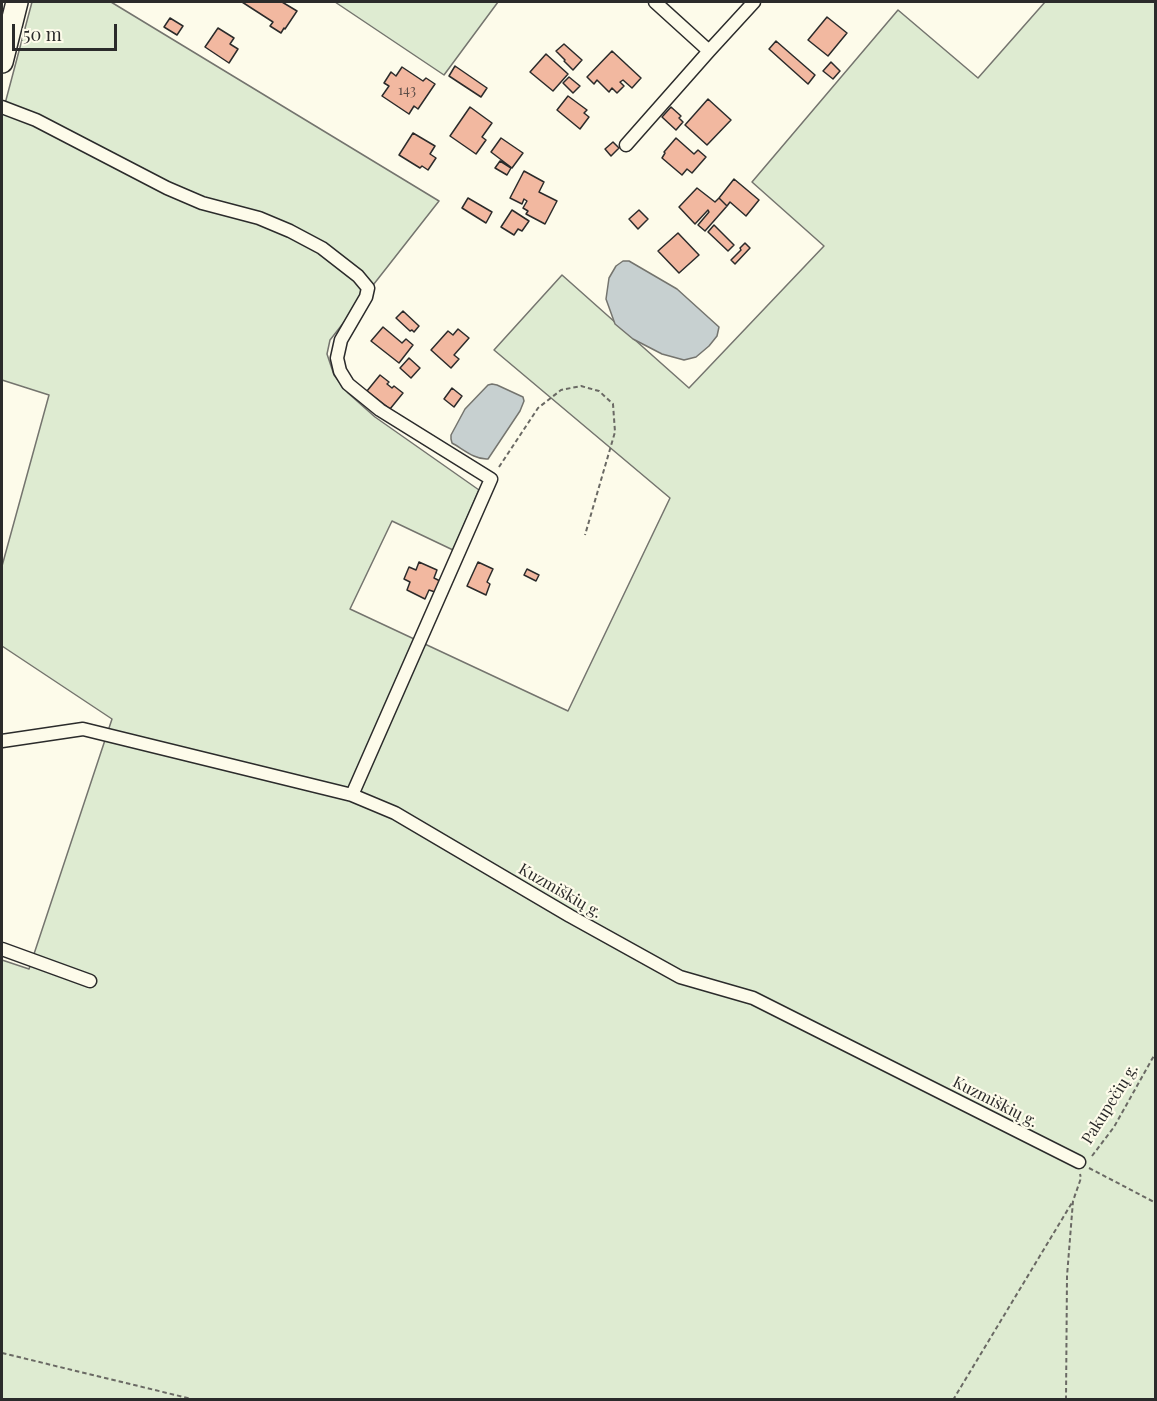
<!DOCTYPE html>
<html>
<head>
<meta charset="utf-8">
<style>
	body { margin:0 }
	#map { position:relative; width:1157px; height:1401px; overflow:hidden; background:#fdfbea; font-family:"Playfair Display",serif }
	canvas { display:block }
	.frame { position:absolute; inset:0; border:3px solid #2b2b2b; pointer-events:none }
	.scale { position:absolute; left:12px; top:24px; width:105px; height:27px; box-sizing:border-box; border:3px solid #2b2b2b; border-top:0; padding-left:8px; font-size:18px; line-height:21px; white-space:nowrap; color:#2b2b2b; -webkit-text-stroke:4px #fdfbea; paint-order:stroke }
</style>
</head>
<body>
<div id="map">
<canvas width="1157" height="1401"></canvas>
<div class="frame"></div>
<div class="scale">50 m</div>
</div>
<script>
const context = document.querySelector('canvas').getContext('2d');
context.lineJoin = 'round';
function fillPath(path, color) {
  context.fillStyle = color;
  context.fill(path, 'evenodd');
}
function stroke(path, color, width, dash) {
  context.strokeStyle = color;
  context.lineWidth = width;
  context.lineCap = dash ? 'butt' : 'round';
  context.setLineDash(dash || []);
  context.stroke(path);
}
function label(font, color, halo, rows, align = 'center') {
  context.font = font + ' "Playfair Display",serif';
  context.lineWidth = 4.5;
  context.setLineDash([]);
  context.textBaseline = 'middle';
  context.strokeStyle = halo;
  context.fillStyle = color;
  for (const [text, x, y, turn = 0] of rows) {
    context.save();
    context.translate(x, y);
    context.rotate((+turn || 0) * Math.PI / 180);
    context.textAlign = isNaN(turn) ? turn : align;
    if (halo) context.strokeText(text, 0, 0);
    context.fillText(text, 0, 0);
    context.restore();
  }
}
const green = new Path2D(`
	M32 2H111L439 201 330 340 327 354 334 375 348 393 375 417 479 490 453 550 392 521 350 609 568 711 670 498 494 350 562 275 689 388 824 246 752 182 898 10 978 78 1045 2H1155V1399L2 1400V960L29 969 112 719 2 646V566L49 395 2 380V115Z
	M335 2H498L444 75Z`);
fillPath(green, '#deebd1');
stroke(green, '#74746e', 1.5);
const water = new Path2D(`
	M623 261H629L677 289 719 327 717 336 709 346 696 357 684 360 662 354 633 339 615 324 606 299 609 278 616 266Z
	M492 384 497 385 523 397 524 401 520 411 488 459C475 460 463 449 452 443L451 439V435L465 409 488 385Z`);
fillPath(water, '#c7d0d0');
stroke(water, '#74746e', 1.5);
const building = new Path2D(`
	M242 2H282L297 11 285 29 284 28 281 33 270 26 273 22Z
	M827 17 847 33 828 56 808 40Z
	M170 18 183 26 177 35 164 27Z
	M218 28 234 38 230 44 238 49 229 63 205 47Z
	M776 41 815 75 808 84 769 49Z
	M564 44 582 60 573 70 564 61 565 60 556 51Z
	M612 51 641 78 632 88 623 80 620 82 624 86 617 93 612 88 609 92 597 80 594 84 587 77Z
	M546 54 568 74 553 91 530 72Z
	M831 62 840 71 833 79 823 71Z
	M455 66 487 88 481 97 449 76Z
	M402 67 423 81 426 78 435 84 418 109 414 106 409 114 382 96 389 86 384 83 391 72 396 76Z
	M569 77 580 86 573 93 563 83Z
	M568 96 587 110 584 113 589 117 580 129 557 110Z
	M708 99 731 120 707 145 685 125Z
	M470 107 492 123 482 137 486 140 476 154 450 136Z
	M671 107 681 116 679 118 683 122 676 130 662 117Z
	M413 133 435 146 430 154 436 158 428 170 422 166 420 168 399 155Z
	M501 138 523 153 512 168 491 152Z
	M676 138 694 154 698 150 706 157 692 173 687 169 682 175 662 158 665 153 664 152Z
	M613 142 619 148 611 156 605 149Z
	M500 161 511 168 507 175 495 168Z
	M524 171 544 182 539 192 557 201 545 224 526 214 528 211 523 208 527 201 524 199 522 204 510 198Z
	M734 179 759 200 746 216 730 202 727 206 719 198Z
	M697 188 715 202 719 198 727 206 705 231 698 225 709 212 708 210 695 224 679 207Z
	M468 198 492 212 486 223 462 208Z
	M512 210 529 221 522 231 518 229 514 235 501 227Z
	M639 210 648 219 638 229 629 219Z
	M714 225 734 245 728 251 708 232Z
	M678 233 699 255 679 273 658 251Z
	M745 243 750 248 735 264 731 260 741 250 740 248Z
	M403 311 419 326 414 332 412 330 410 331 396 318Z
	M383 327 402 343 406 339 413 345 399 363 371 341Z
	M458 329 469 338 454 355 459 359 451 368 431 350 448 331 453 335Z
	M409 358 420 368 411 378 400 368Z
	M380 375 389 382 387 384 392 388 394 386 403 393 390 409 367 391Z
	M452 388 462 396 454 407 444 399Z
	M419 562 437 570 434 578 444 583 435 592 429 590 425 599 407 590 410 582 404 579 409 567 416 570Z
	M478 562 493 569 487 582 490 584 486 595 467 586Z
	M527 569 539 575 536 581 524 575Z`);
fillPath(building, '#f2b8a0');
stroke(building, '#2b2b2b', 1.5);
const minor = new Path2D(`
	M655 2 709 51
	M2 107 36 120 167 188 202 203 259 218 290 231 322 248 358 276 368 288 366 297 341 340 337 358 340 371 348 384 380 410 491 479 352 795
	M626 145 709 51 754 2
	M2 741 83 729 352 795 395 813 570 916 680 977 753 998 1079 1162
	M2 949 90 981`);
const trunk = new Path2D(`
	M2 62 17 2`);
stroke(minor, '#2b2b2b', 15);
stroke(trunk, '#2b2b2b', 24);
stroke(new Path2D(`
	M499 467 538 408 561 390 581 386 599 391 613 404 615 432 585 535
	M1092 1156 1114 1127 1156 1052
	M1089 1168 1156 1203
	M2 1353 196 1400
	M953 1400 1073 1201
	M1066 1400 1067 1276 1073 1201 1081 1178 1080 1174`), '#6a6964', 2, [4.5, 3]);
stroke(minor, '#fdfbea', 12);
stroke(trunk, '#fdfbea', 21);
label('14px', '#5d4e48', null, [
	["143",407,91]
]);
label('16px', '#2b2b2b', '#fdfbea', [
	["Kuzmiškių g.",560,891,30],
	["Kuzmiškių g.",995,1102,27],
	["Pakupečių g.",1110,1104,-58]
]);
</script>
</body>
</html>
